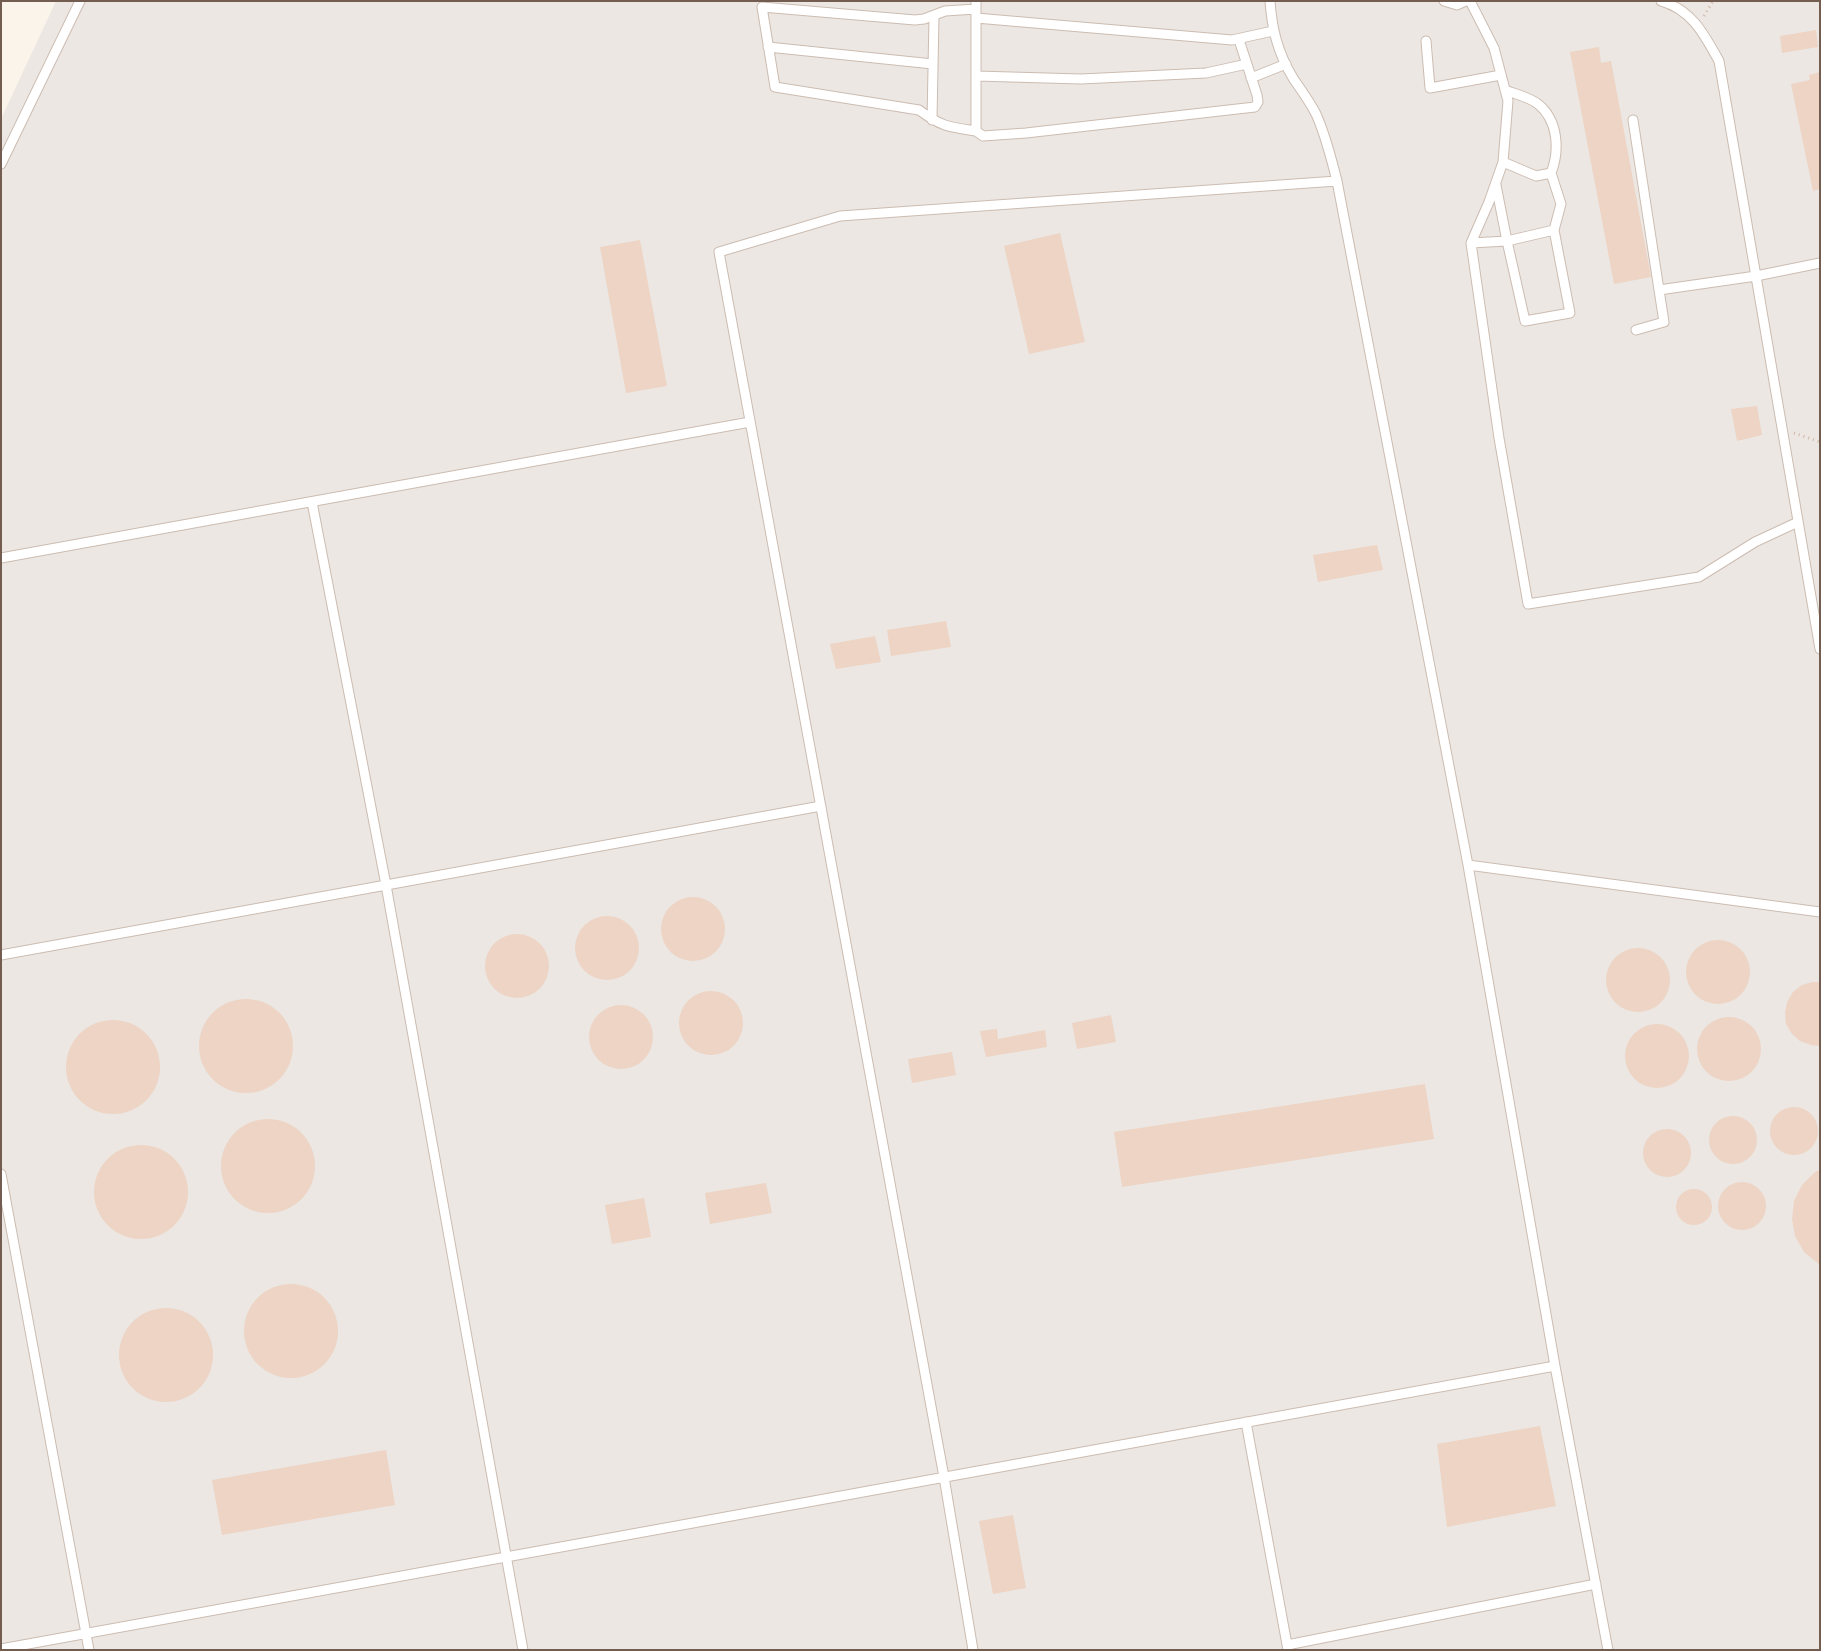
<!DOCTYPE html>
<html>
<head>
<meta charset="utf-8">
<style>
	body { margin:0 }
	#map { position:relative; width:1821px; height:1651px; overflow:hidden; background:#fbf4ea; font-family:"Asap Condensed",sans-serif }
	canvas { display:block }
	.frame { position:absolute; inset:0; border:2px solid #735c50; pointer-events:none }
</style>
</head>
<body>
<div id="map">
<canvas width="1821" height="1651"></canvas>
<div class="frame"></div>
</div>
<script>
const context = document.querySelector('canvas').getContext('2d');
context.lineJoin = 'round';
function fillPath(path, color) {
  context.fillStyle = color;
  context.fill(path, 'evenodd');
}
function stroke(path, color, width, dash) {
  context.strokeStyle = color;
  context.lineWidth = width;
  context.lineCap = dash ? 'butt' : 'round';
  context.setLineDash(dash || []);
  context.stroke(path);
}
fillPath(new Path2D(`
	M56 1H1820V1650H1V119Z`), '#ece7e3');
fillPath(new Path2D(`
	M1816 30 1818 47 1782 53 1780 36Z
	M1599 47 1601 63 1611 61 1651 277 1614 284 1570 52Z
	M1820 72V189L1813 191 1791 84 1810 80 1809 75Z
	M1060 233 1085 342 1029 354 1004 246Z
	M640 240 667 386 626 393 600 247Z
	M1757 406 1762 435 1737 441 1731 409Z
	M1377 545 1383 570 1318 582 1313 555Z
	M946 621 951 647 891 656 887 630Z
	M875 636 881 662 836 669 830 644Z
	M661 929a32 32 0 1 1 64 0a32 32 0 1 1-64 0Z
	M575 948a32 32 0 1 1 64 0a32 32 0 1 1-64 0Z
	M485 966a32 32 0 1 1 64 0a32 32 0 1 1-64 0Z
	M1686 972a32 32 0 1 1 64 0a32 32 0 1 1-64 0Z
	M1606 980a32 32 0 1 1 64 0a32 32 0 1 1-64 0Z
	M1812 982H1820V1046L1811 1045 1800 1041 1792 1034 1786 1024 1785 1013 1787 1002 1793 992 1802 985Z
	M679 1023a32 32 0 1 1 64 0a32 32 0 1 1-64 0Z
	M199 1046a47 47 0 1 1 94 0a47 47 0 1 1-94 0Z
	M589 1037a32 32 0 1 1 64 0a32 32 0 1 1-64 0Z
	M1111 1015 1116 1042 1077 1049 1072 1023Z
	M1697 1049a32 32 0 1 1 64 0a32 32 0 1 1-64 0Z
	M66 1067a47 47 0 1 1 94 0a47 47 0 1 1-94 0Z
	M1625 1056a32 32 0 1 1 64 0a32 32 0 1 1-64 0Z
	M997 1029 998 1039 1045 1030 1047 1047 986 1057 980 1031Z
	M952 1052 956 1075 912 1083 908 1059Z
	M1425 1084 1434 1139 1122 1187 1114 1132Z
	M1770 1131a24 24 0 1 1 48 0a24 24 0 1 1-48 0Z
	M1709 1140a24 24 0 1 1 48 0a24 24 0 1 1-48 0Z
	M221 1166a47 47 0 1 1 94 0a47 47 0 1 1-94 0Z
	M1643 1153a24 24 0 1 1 48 0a24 24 0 1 1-48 0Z
	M94 1192a47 47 0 1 1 94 0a47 47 0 1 1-94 0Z
	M1820 1170V1265L1804 1252 1795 1236 1792 1219 1794 1201 1802 1185 1815 1172Z
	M1718 1206a24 24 0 1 1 48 0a24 24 0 1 1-48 0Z
	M766 1183 772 1213 710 1224 705 1193Z
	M1676 1207a18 18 0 1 1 36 0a18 18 0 1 1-36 0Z
	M644 1198 651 1237 612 1244 605 1205Z
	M244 1331a47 47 0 1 1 94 0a47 47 0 1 1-94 0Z
	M119 1355a47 47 0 1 1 94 0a47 47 0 1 1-94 0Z
	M1540 1426 1556 1506 1447 1527 1437 1444Z
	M386 1450 395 1505 222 1535 212 1480Z
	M1013 1515 1026 1588 993 1594 979 1521Z`), '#edd4c4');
const lane = new Path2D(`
	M976 1V131L983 136 1026 133 1255 107 1258 102 1257 95 1239 40
	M1270 1C1272 30 1278 53 1293 78 1301 90 1310 102 1316 114 1326 136 1331 158 1337 181L1468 865 1820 912
	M1444 1 1457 5 1466 1
	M1470 1 1494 48 1508 101 1503 162 1489 202 1471 243 1499 438 1528 604 1699 577 1755 542 1798 522
	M1661 1C1692 10 1704 34 1719 61L1820 649
	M976 9 945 11 924 19 915 20 762 7 775 87 919 110C942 127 949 127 976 131
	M976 18 1232 40 1273 31
	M1426 41 1430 88 1501 75
	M768 47 933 64
	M976 76 1081 79 1206 73 1247 64
	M1251 78 1286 64
	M932 120 934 16
	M1633 120 1659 290 1756 276 1820 263
	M1503 162 1536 176 1551 173C1560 150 1558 120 1538 104 1529 97 1515 94 1505 90
	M1 164 80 1
	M1551 173 1561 204 1554 230
	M1471 243 1507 241 1554 230 1570 313 1525 321 1507 241 1506 236 1496 185
	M1636 330 1664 322 1659 290
	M312 502 386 885 523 1650
	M1 558 750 422
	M1468 865 1555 1366 1608 1650
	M1 955 821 806
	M1 1174 89 1650
	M1246 1422 1288 1650
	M1287 1645 1596 1584
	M1 1649 1555 1366
	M973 1650 944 1477 719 252 840 216 1337 181`);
stroke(lane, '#ccbcb1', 11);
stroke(new Path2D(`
	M1704 16 1713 1
	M1794 433 1820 442`), '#d3b8a7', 3, [1, 4]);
stroke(lane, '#fff', 9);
</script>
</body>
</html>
